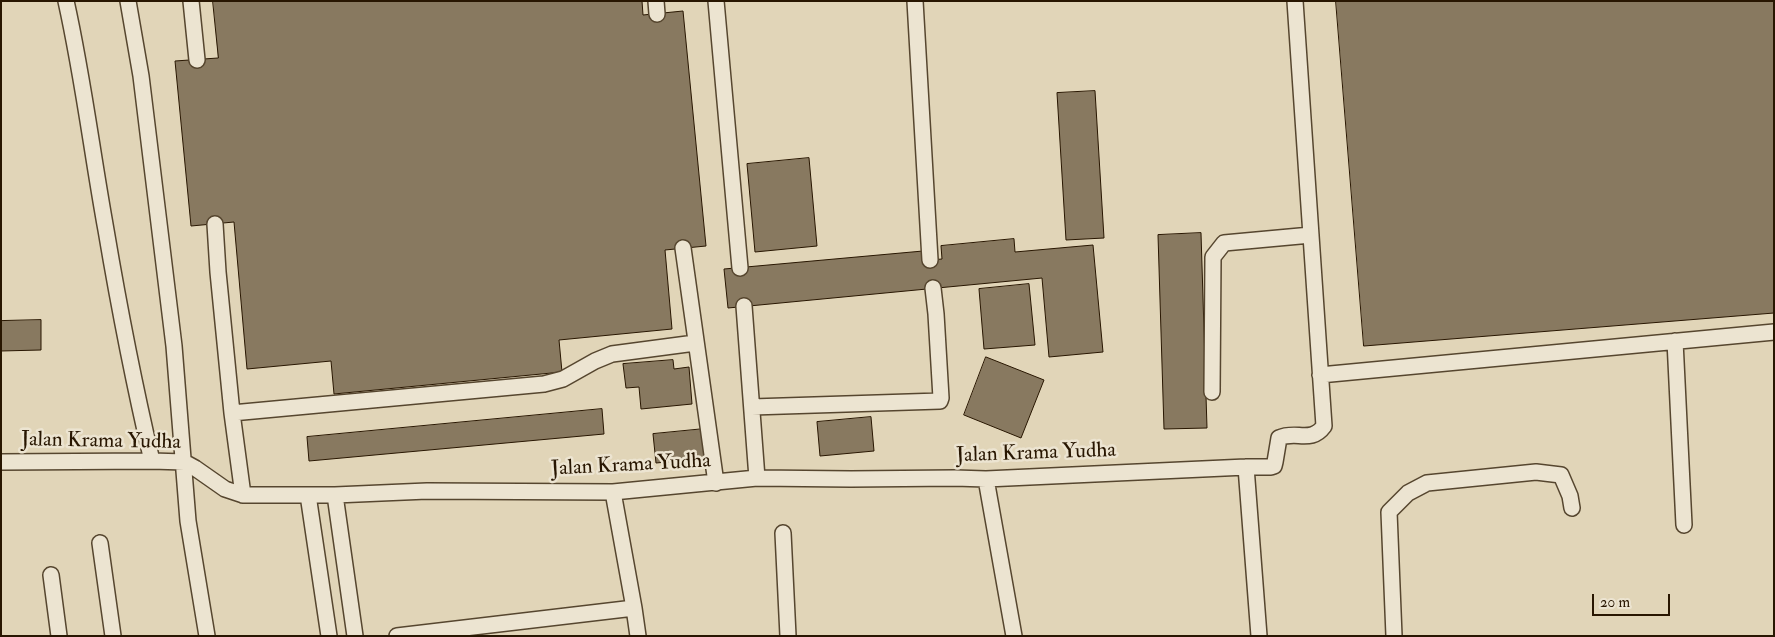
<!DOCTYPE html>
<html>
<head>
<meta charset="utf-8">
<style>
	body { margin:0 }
	#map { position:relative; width:1775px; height:637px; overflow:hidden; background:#e1d5b8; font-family:"IM FELL Double Pica",serif }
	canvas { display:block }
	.frame { position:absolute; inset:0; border:2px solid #281601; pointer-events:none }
	.scale { position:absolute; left:1592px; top:594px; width:78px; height:22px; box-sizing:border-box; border:2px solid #281601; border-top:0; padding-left:6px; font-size:15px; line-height:18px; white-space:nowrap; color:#281601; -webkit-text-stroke:4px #ece4d1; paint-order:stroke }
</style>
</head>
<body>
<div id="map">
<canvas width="1775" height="637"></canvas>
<div class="frame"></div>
<div class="scale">20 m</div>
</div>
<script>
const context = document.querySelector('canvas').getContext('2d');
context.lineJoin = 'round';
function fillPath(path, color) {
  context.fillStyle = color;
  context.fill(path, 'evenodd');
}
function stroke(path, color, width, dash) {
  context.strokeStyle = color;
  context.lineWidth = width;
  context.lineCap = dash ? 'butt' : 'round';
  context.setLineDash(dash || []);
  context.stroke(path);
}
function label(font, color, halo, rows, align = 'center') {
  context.font = font + ' "IM FELL Double Pica",serif';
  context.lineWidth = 5;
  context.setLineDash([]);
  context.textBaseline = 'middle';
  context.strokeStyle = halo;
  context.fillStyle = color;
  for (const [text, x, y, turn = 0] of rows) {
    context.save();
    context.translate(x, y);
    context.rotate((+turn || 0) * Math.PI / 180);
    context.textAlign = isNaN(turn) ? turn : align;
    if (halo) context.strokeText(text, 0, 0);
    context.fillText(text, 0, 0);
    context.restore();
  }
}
const building = new Path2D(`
	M213 1H642L643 15 683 11 706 246 665 250 672 329 559 340 562 372 334 394 331 361 247 369 234 222 191 226 175 61 218 58Z
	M1336 1H1774V313L1364 346Z
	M1095 91 1104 238 1066 240 1057 93Z
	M809 158 817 246 755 252 747 164Z
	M1201 233 1207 428 1164 429 1158 235Z
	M1014 239 1015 252 1093 245 1103 352 1049 357 1042 278 728 308 724 269 923 251 930 260 942 259 941 246Z
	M1029 284 1035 345 984 349 979 289Z
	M41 320V350L1 351V321Z
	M986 357 1044 380 1021 438 964 415Z
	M673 360 674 369 689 367 692 404 641 409 639 387 626 388 623 364Z
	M602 409 604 434 309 461 307 437Z
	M871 417 874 451 820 456 817 422Z
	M704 429 707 458 656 463 653 434Z`);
fillPath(building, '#887960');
stroke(building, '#281601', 1);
const lane = new Path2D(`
	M66 1C83 77 92 153 106 230 119 307 134 384 152 461
	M128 1 141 76 174 346 188 521 207 636
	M191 1 197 60
	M656 1 657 14
	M716 1 740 268
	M915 1 930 260
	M215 224 218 272 232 413 544 384 563 379 595 361 612 354 695 343
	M683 248 716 483
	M744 306 757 478
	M1675 341 1684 525
	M1320 375 1774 332
	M1212 392 1213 257 1224 243 1311 235
	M752 407 940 401 941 398 936 314 933 288
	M232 413 243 495
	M1 462 152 461 184 462 195 468 225 489 243 495H335L427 491 613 492 757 478 851 479 955 478 986 479 1246 467H1271L1274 466 1275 462 1279 438C1296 430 1311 444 1324 426L1295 1
	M1246 467 1259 636
	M986 479 1014 636
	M613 492 634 608
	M308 495 329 636
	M335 495 355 636
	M783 533 788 636
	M100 543 113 636
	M51 575 59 636
	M397 636 634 608 638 636
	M1394 636 1389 512 1408 493 1427 483 1536 472 1561 475 1570 496 1572 508`);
stroke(lane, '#56462f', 18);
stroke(lane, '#ece4d1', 15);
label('21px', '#281601', '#ece4d1', [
	["Jalan Krama Yudha",101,442,1],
	["Jalan Krama Yudha",1036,454,-2],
	["Jalan Krama Yudha",631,466,-3]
]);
</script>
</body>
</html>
